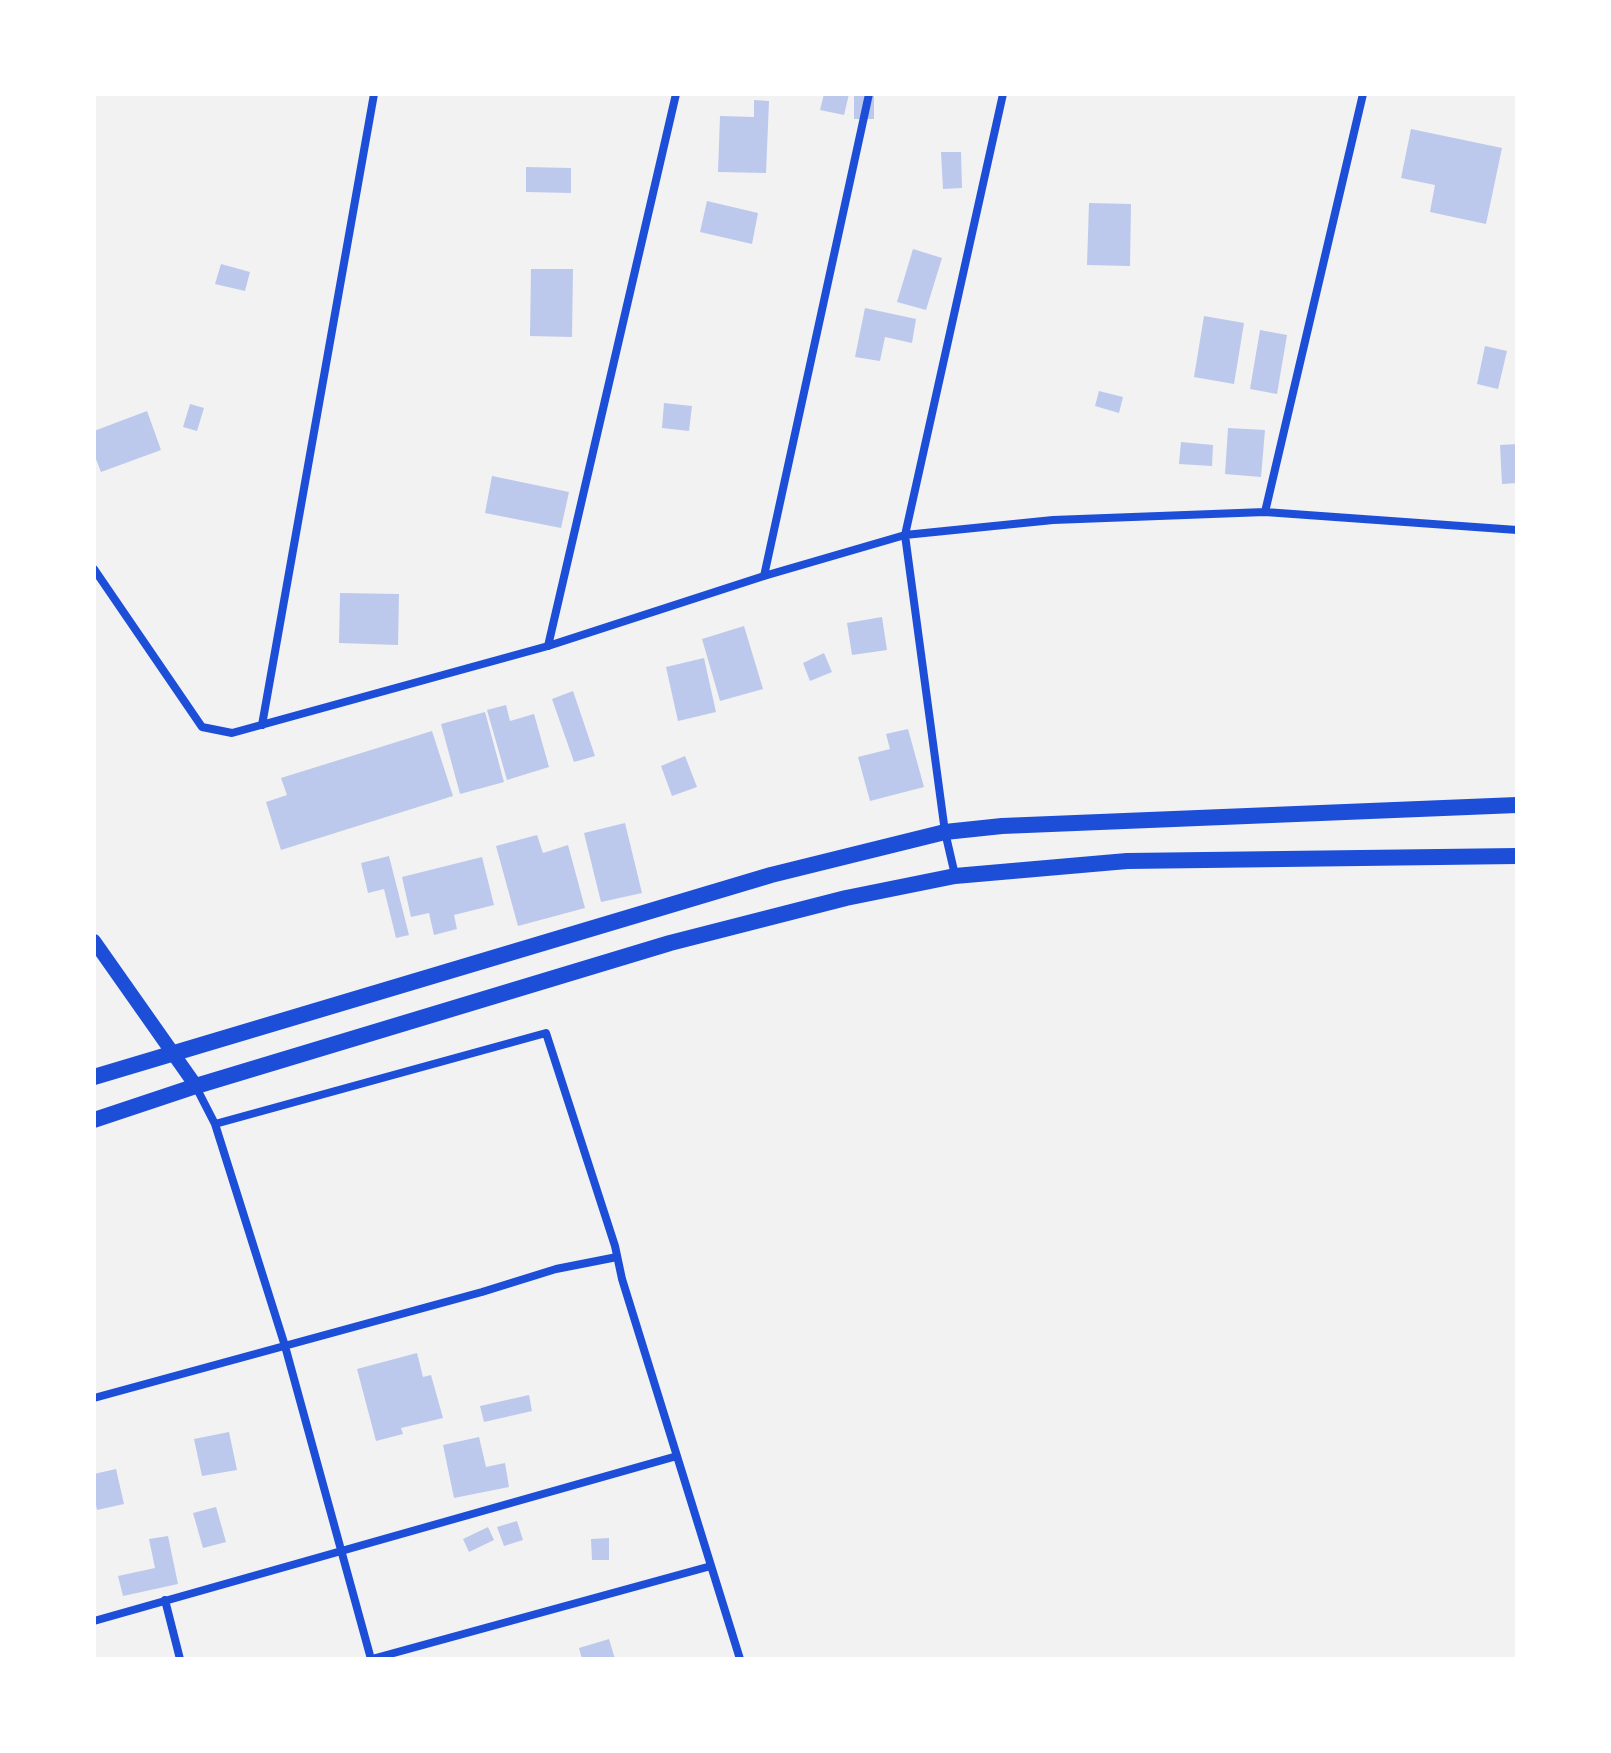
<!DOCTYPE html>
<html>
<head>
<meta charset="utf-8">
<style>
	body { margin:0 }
	#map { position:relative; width:1611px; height:1753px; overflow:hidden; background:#f2f2f2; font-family:Bitter,serif }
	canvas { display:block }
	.frame { position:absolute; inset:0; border:96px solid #fff; pointer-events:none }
</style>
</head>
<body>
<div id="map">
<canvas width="1611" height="1753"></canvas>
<div class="frame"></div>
</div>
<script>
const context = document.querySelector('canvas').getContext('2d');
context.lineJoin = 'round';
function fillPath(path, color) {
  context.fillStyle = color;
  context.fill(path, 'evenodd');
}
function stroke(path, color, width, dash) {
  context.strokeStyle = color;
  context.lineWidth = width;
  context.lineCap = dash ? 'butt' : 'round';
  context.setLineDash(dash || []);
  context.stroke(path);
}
fillPath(new Path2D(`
	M824 94H849L844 115 820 110Z
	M854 94H874V119H854Z
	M754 100 769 101 766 173 718 172 720 116 754 117Z
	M1411 129 1502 148 1486 224 1430 212 1435 185 1401 178Z
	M941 152H961L962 188 943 189Z
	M526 167 571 168V193L526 192Z
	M707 201 758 213 752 244 700 232Z
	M1089 203 1131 204 1130 266 1087 265Z
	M913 249 942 258 926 310 897 302Z
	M221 264 250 272 245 291 215 284Z
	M531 269H573L572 337 530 336Z
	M865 308 916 319 912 343 885 337 880 361 855 357Z
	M1204 316 1244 323 1234 384 1194 377Z
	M1260 330 1287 335 1277 394 1250 389Z
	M1485 346 1507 351 1498 389 1477 384Z
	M1099 391 1123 397 1119 413 1095 406Z
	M664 403 692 406 689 431 662 428Z
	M190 404 204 408 197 431 183 427Z
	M147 411 161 450 101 472 94 454V431Z
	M1228 428 1265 430 1261 477 1225 474Z
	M1181 442 1213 445 1212 466 1179 464Z
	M1517 444V483L1502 484 1500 445Z
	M492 476 569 492 561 528 485 513Z
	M340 593 399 594 398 645 339 643Z
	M882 617 887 650 852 655 847 623Z
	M744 626 763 689 720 701 702 639Z
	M824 653 832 672 810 681 803 663Z
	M704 658 716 712 678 721 666 667Z
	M573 691 595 756 574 762 552 699Z
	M506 705 510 721 534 714 549 767 507 780 487 710Z
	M485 712 504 782 460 794 441 724Z
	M908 729 924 787 870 801 858 757 890 749 886 734Z
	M432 731 453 796 281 850 266 802 287 795 281 778Z
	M685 756 697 787 672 796 661 766Z
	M625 823 642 893 601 902 584 833Z
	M537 835 543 853 568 845 585 908 518 926 496 846Z
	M389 856 409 935 396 938 384 889 368 893 361 863Z
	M482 857 494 905 454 915 457 929 434 935 429 913 411 917 402 877Z
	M417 1353 423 1377 431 1375 443 1418 401 1428 403 1434 376 1441 357 1369Z
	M529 1395 532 1411 484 1422 480 1406Z
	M229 1432 237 1470 202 1476 194 1439Z
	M479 1437 486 1467 505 1463 509 1487 454 1498 443 1445Z
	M116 1469 124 1504 97 1510 94 1496V1474Z
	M216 1507 226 1542 203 1548 193 1513Z
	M517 1521 523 1540 504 1546 497 1527Z
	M488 1527 494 1540 469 1552 463 1539Z
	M168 1536 178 1584 123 1596 118 1576 155 1568 149 1539Z
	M609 1538V1560H592L591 1539Z
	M609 1639 615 1659H582L579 1648Z`), '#bdc9ec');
stroke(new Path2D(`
	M1265 512 1363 94
	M94 569 202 727 232 733 548 646 764 576 905 535 1053 520 1265 512 1517 530
	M764 576 869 94
	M548 646 676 94
	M262 725 374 94
	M955 875 945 832 905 535 1003 94
	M196 1087 215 1124 285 1346 371 1659
	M215 1124 546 1033 615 1246 622 1279 740 1659
	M94 1398 482 1292 556 1269 617 1257
	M165 1600 180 1659
	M94 1621 677 1456
	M372 1659 711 1566`), '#1d4ed8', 8);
stroke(new Path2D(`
	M94 941 196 1086`), '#1d4ed8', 14);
stroke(new Path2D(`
	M94 1077 771 875 945 832 1002 826 1517 805
	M94 1120 196 1086 670 943 846 898 955 876 1127 861 1517 856`), '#1d4ed8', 16);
</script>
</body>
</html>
